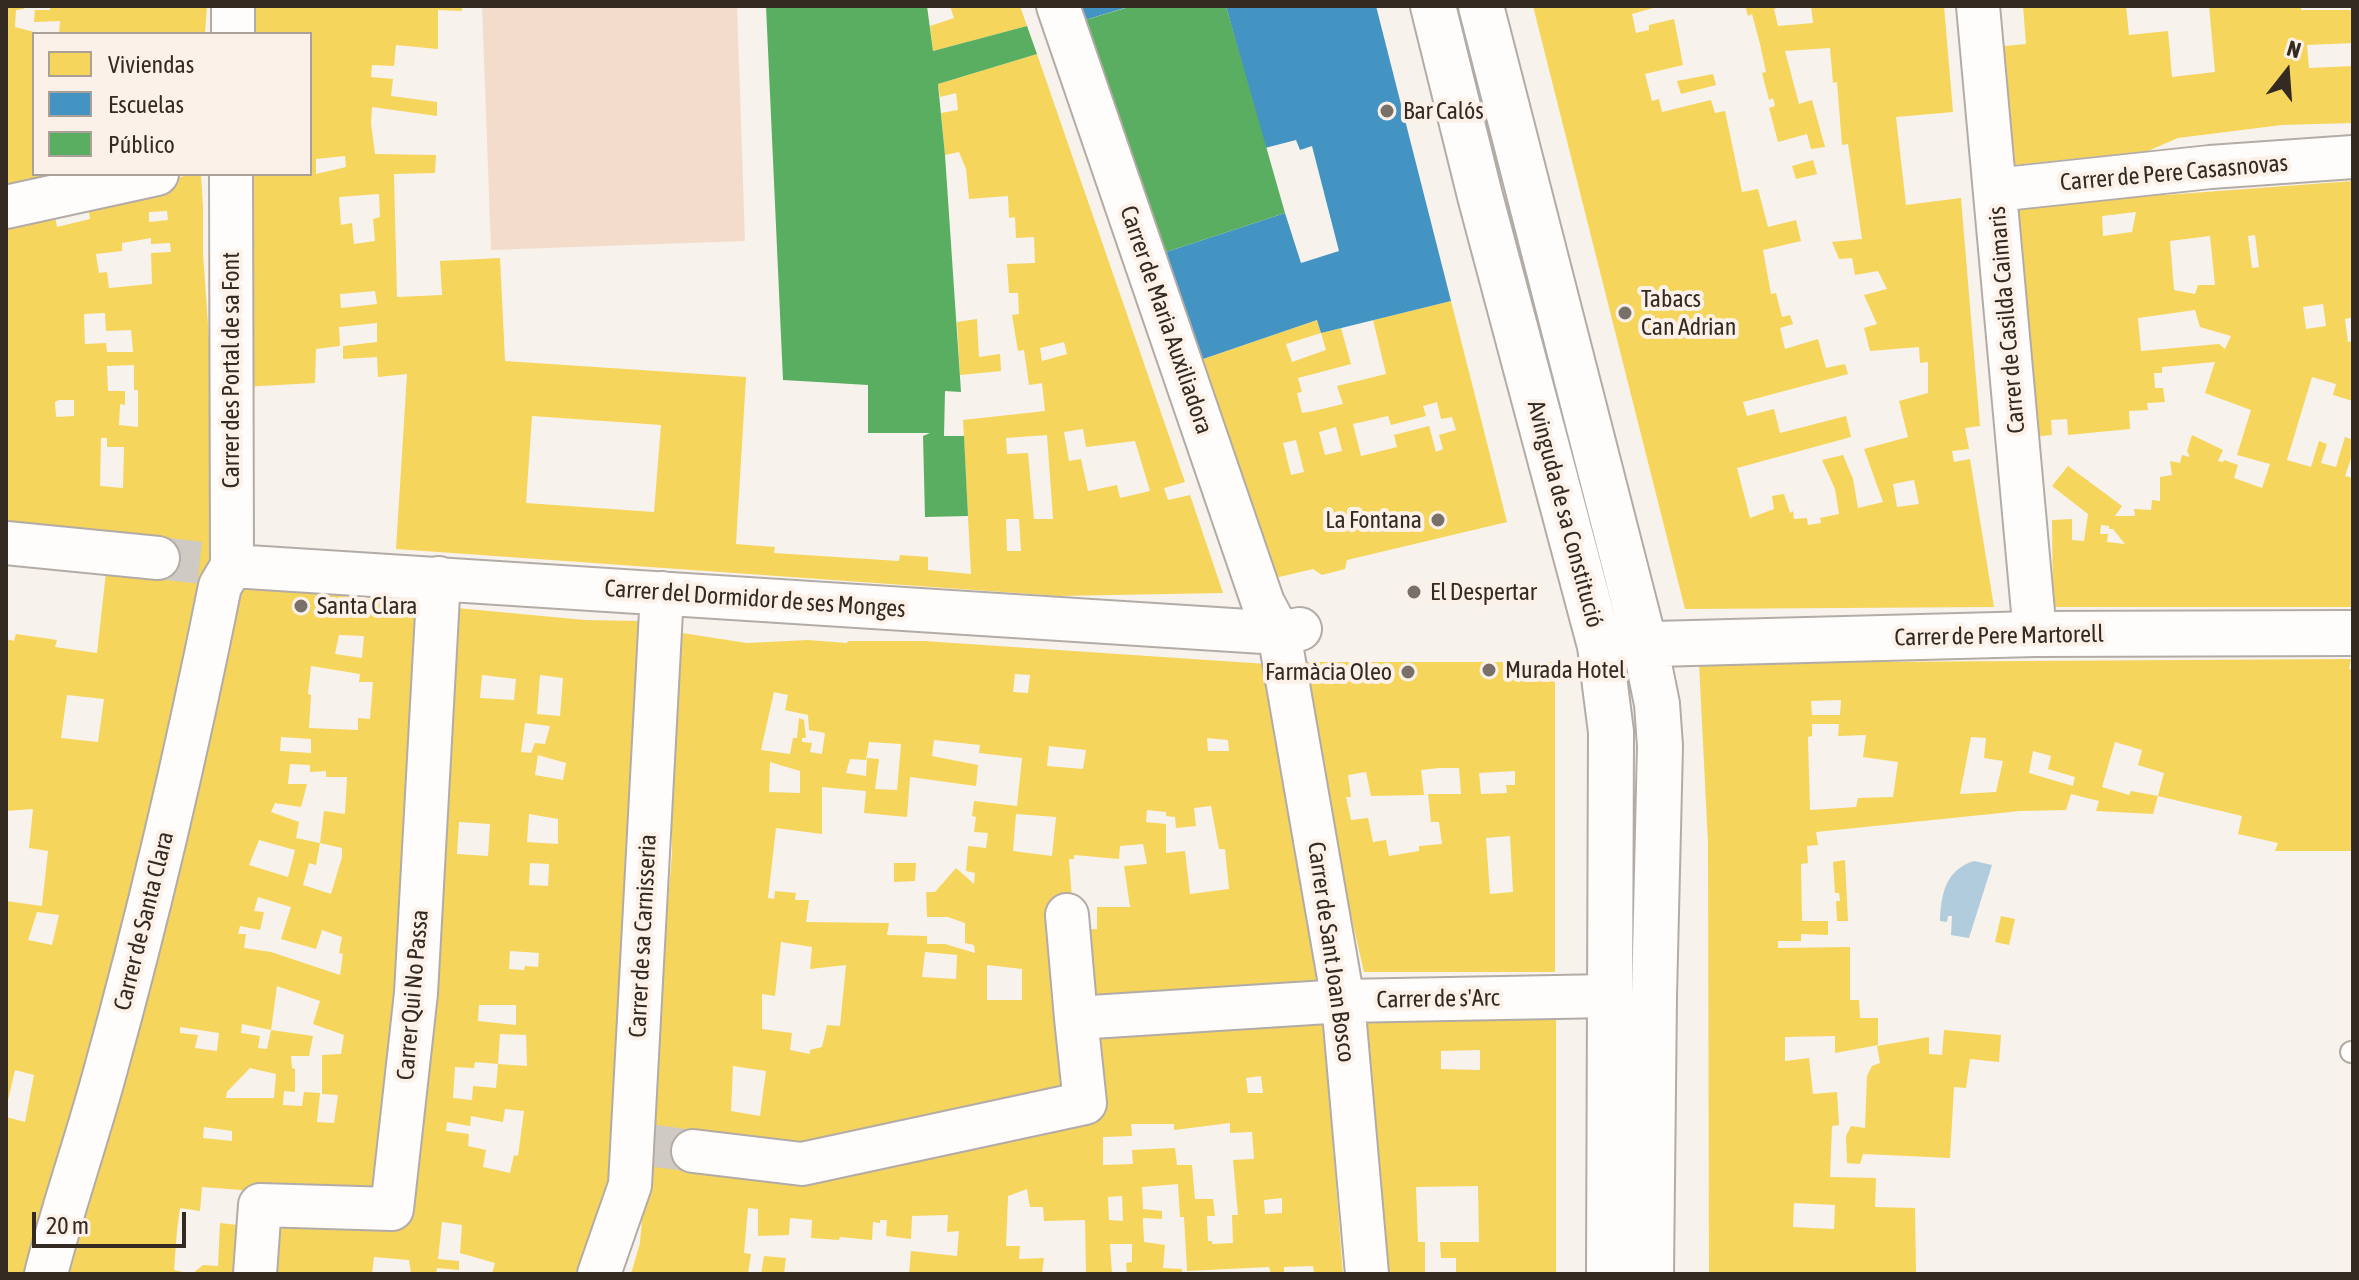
<!DOCTYPE html>
<html>
<head>
<meta charset="utf-8">
<style>
	body { margin:0 }
	#map { position:relative; width:2359px; height:1280px; overflow:hidden; background:#f7f2ec; font-family:"Asap Condensed",sans-serif }
	canvas { display:block }
	.frame { position:absolute; inset:0; border:8px solid #342a22; pointer-events:none }
	.legend { position:absolute; left:32px; top:32px; width:280px; height:144px; box-sizing:border-box; background:#fcf1e8; border:2px solid #aca199; margin:0; padding:10px 14px; list-style:none; font-size:24px; color:#342a22 }
	.legend li { display:flex; align-items:center; gap:16px; height:40px }
	.legend b { width:40px; border:2px solid #aca199 }
	.north { position:absolute; left:2247px; top:32px; width:80px; height:80px; -webkit-text-stroke:6px #fcf1e8; paint-order:stroke; rotate:17deg; font-size:22px; font-weight:700; line-height:32px; text-align:center; color:#342a22 }
	.north::after { content:''; display:block; margin:auto; width:28px; height:36px; background:#342a22; clip-path:polygon(50% 0,100% 100%,50% 72%,0 100%) }
	.scale { position:absolute; left:32px; top:1212px; width:154px; height:36px; box-sizing:border-box; border:4px solid #342a22; border-top:0; padding-left:10px; font-size:24px; line-height:28px; white-space:nowrap; color:#342a22; -webkit-text-stroke:6px #fcf1e8; paint-order:stroke }
</style>
</head>
<body>
<div id="map">
<canvas width="2359" height="1280"></canvas>
<div class="frame"></div>
<ul class="legend">
<li><b style="height:22px;background:#f6d55c"></b>Viviendas</li>
<li><b style="height:22px;background:#4393c3"></b>Escuelas</li>
<li><b style="height:22px;background:#5aae61"></b>Público</li>
</ul>
<div class="north">N</div>
<div class="scale">20 m</div>
</div>
<script>
const context = document.querySelector('canvas').getContext('2d');
context.lineJoin = 'round';
function fillPath(path, color) {
  context.fillStyle = color;
  context.fill(path, 'evenodd');
}
function stroke(path, color, width, dash) {
  context.strokeStyle = color;
  context.lineWidth = width;
  context.lineCap = dash ? 'butt' : 'round';
  context.setLineDash(dash || []);
  context.stroke(path);
}
function label(font, color, halo, rows, align = 'center') {
  context.font = font + ' "Asap Condensed",sans-serif';
  context.lineWidth = 8;
  context.setLineDash([]);
  context.textBaseline = 'middle';
  context.strokeStyle = halo;
  context.fillStyle = color;
  for (const [text, x, y, turn = 0] of rows) {
    context.save();
    context.translate(x, y);
    context.rotate((+turn || 0) * Math.PI / 180);
    context.textAlign = isNaN(turn) ? turn : align;
    if (halo) context.strokeText(text, 0, 0);
    context.fillText(text, 0, 0);
    context.restore();
  }
}
fillPath(new Path2D(`
	M482 6H737L745 241 491 250Z`), '#f3ddca');
fillPath(new Path2D(`
	M1974 861 1992 865 1969 938 1951 935 1952 916H1948L1947 922 1940 921C1941 895 1945 870 1974 861Z`), '#b0ccdd');
fillPath(new Path2D(`
	M6 6H24V9L16 10 15 27 34 32V174H101L6 197Z
	M50 6H207L205 34H59L60 21 34 22 35 10H50Z
	M253 6H462V11L438 10V49L396 45 394 66 372 65 371 77 393 79 391 96 437 102V116L372 107 371 123 375 154 436 155 435 173 394 174 397 297 442 295 440 261 500 258 505 361 746 377 736 544 775 547 774 553 899 561 900 555 928 557V570L971 574 963 420 1045 411 1042 383 1029 385 1024 350 1018 351 1012 315 1019 314 1018 293H1009L1007 264 1035 263 1034 237 1016 238 1015 217 1009 218 1008 196 969 199 966 169 959 152 945 155 941 113 958 110 956 93 940 97 938 84 1037 54 1185 482 1164 488 1168 500 1190 495 1223 593 1059 596 396 549 407 374 378 377 377 357 343 359V346L377 342V323L339 327 340 346 316 349 315 383 242 387 247 174H310V34H252ZM345 156 346 167 316 174V159ZM379 194 380 217 373 219 375 241 354 244 352 223 341 225 339 197ZM375 291 377 304 341 308 340 294ZM1064 342 1067 354 1042 361 1040 348ZM532 416 661 425 654 512 526 503ZM1083 429 1086 447 1135 441 1150 491 1120 498 1117 485 1088 491 1081 459 1069 461 1064 432ZM1047 435 1053 519H1034L1028 453 1007 454 1006 438ZM1006 519H1019L1021 551H1007Z
	M950 6H1020L1027 26 933 51 930 26 954 18Z
	M1533 6H1660L1632 14 1636 33 1649 30V25L1674 19 1683 65 1645 74 1652 101 1659 99 1662 112 1711 100 1715 113 1725 111 1742 192 1758 189 1768 227 1796 220 1801 241 1763 250 1771 294 1776 293 1782 317 1790 315 1793 324 1780 328 1785 349 1818 339 1826 368 1845 364 1848 374 1743 402 1747 416 1774 409 1780 433 1846 416 1851 437 1737 468 1750 518 1774 509 1772 496 1784 494 1790 513 1793 511 1794 519 1807 518 1808 525 1821 523 1820 518 1839 514 1835 489 1822 460 1843 455 1853 479 1858 508 1883 502 1864 449 1908 437 1899 401 1928 393V362L1920 363 1919 347 1870 351 1864 328 1877 324 1864 295 1887 289 1878 271 1855 275 1852 258 1839 259 1832 242 1862 239 1848 144 1842 145 1837 82 1833 83 1830 48 1785 51 1799 104 1812 100 1825 147 1811 149 1807 134 1778 142 1769 108 1775 106 1773 98 1769 100 1762 73 1766 72 1760 44 1752 14 1748 16 1745 6H1782L1774 9 1778 26 1813 23 1811 6H1944L1953 112 1896 117 1906 205 1961 198 1980 426 1965 428 1969 449 1952 451 1954 462 1970 459 1994 607 1685 609ZM1914 480 1919 504 1897 507 1893 484Z
	M2023 6H2126L2129 35 2168 31 2172 77 2215 72 2209 6H2301V10H2353V43L2307 45 2309 68 2353 66V123L2282 125 2178 138 2148 151 2014 165 2004 157 1994 47 2026 44Z
	M1713 74 1716 85 1681 94 1677 81Z
	M1813 160 1817 174 1796 179 1792 166Z
	M191 174H201L203 208V253L212 382 213 552 181 737 33 1274H6V1117L25 1122 34 1075 15 1070 6 1109V901L42 906 48 851 29 848 33 809 6 811V639L14 641 16 634 57 640 55 647 97 653 107 563 6 531V213L53 205 57 227 90 219 87 198 147 187ZM167 211 168 220 149 222V212ZM151 238V244L170 243 171 252 151 253 152 284 109 288 107 272 99 273 96 254 122 251V243ZM105 313 106 331 131 330 133 352H107L106 343 85 344 84 314ZM134 365V390H138V427L119 425 120 404 125 405V391H108L107 366ZM59 400H74V416L56 417 55 402ZM101 438H107V447H124L123 488 100 486ZM67 695 104 699 98 742 61 738ZM37 912 59 915 52 945 28 940Z
	M2353 181V317L2345 319 2348 342 2353 341V401L2333 395 2336 384 2312 377 2287 460 2311 467 2319 441 2327 444 2321 463 2336 467 2345 437 2353 440V452L2345 476 2353 478V607H2053L2052 520 2072 519V540L2084 541 2088 514 2052 486 2068 466 2122 506 2115 516H2135L2134 509 2151 510 2152 500 2160 501V477L2172 475 2170 461 2180 463 2182 455 2190 457 2187 451 2192 435 2223 450 2218 461 2223 462 2224 460 2238 465 2234 478 2262 488 2270 464 2237 455 2251 410 2205 393 2215 362 2162 367V373H2154L2155 388H2163L2165 402 2147 403 2148 410 2129 411 2130 429 2068 435 2067 419 2051 420 2052 435 2028 437 2007 206 2140 192 2165 195ZM2136 212 2132 232 2103 236 2102 216ZM2255 235 2259 267 2252 268 2248 236ZM2210 236 2215 285H2198L2195 294 2174 290 2170 241ZM2323 304 2326 326 2306 329 2303 307ZM2195 310 2200 327 2231 336 2225 349 2219 344 2141 351 2138 318ZM2101 525 2109 526V529H2113L2125 544 2107 542 2108 534H2100Z
	M1451 301 1507 522 1347 560 1345 569 1322 575 1313 569 1275 578 1200 360 1317 320 1321 333 1286 344 1292 362 1326 350 1321 333 1341 328 1351 364 1298 378 1302 392 1297 393 1302 413 1314 411 1343 404 1337 386 1386 374 1373 320ZM1437 402 1441 419 1452 417 1456 430 1439 435 1443 449 1436 452 1429 426 1394 435 1397 447 1361 456 1353 424 1388 416 1391 425 1426 416 1423 406ZM1336 427 1342 451 1325 455 1319 432ZM1296 440 1304 472 1291 475 1283 443Z
	M977 319 979 357 1000 354 1001 371 960 375 957 322Z
	M228 589 311 592 425 606 385 1201 202 1187 200 1211 180 1208 177 1231 174 1270 192 1274H57ZM339 635 364 636 362 658 335 654ZM311 666 360 674 359 682H373L370 719 358 718V730L309 728 311 695 308 694ZM281 737 311 739V753L280 751ZM290 764 310 765V772L326 771V777H347L345 814 324 811 320 843 342 848V857L331 894 303 885 309 863 316 865 320 843 296 838 299 822 271 812 275 803 301 807 307 784H288ZM259 840 295 850 288 877 249 865ZM258 897 291 907 281 939 316 949 322 930 342 937 339 953 343 954 340 975 271 952 244 948 246 934H238L240 926 260 930 264 912 254 911ZM277 986 320 1001 313 1024 344 1035 341 1054 322 1055V1094L338 1095 334 1123 317 1122 320 1093 304 1092 302 1106 283 1105 284 1091 295 1092V1069L292 1068 291 1056H309L313 1036 271 1030ZM242 1024 271 1030 267 1049 258 1048 260 1036 241 1033ZM180 1027 219 1033 217 1051 195 1048 198 1035 180 1033ZM250 1068 276 1074 274 1098H226L227 1092ZM204 1127 232 1131V1141L203 1138Z
	M446 607 585 620 638 621 639 653 616 1171 575 1274H492L495 1263 460 1253 462 1225 442 1222 438 1259 459 1261V1270L437 1268 436 1274H411L409 1260 374 1257 372 1274H264L268 1210 398 1217ZM482 675 516 679 514 700 480 698ZM540 675 563 678 560 716 537 714ZM525 723 550 726 545 744 535 743 531 753 521 752ZM538 755 566 763 563 780 535 775ZM529 814 558 819V844L527 842ZM459 822 490 824 488 856 457 854ZM530 863 549 864 548 886 529 885ZM510 951 539 953 538 967 525 966 524 970 509 969ZM479 1005H516V1025L478 1021ZM500 1034 526 1035 527 1066 498 1064 496 1088 473 1086 472 1100 453 1098 455 1067 474 1068 475 1062 498 1064ZM505 1109 524 1111 518 1156 514 1155 510 1173 483 1167 486 1150 468 1146 469 1134 446 1131 447 1122 470 1126 471 1116 503 1122Z
	M669 631 747 643 808 640 847 643 848 641H924L1267 664 1320 987 1081 999 1075 930 1097 929V907H1130L1124 866 1147 864 1143 844 1120 846 1119 859 1074 855V859H1069L1072 899 1052 897 1064 1091 690 1167 1090 1110 1085 1027 1323 1016 1343 1274H1314L1313 1266 1284 1267V1274H1271L1269 1267 1187 1271 1184 1217H1180L1178 1184 1142 1187 1143 1209 1162 1211V1219L1143 1218V1223L1144 1242 1165 1245 1163 1268 1182 1269V1274H1127L1126 1263 1132 1262V1244H1110L1112 1274H1086L1085 1220 1044 1221 1043 1207H1030L1027 1189 1008 1196 1006 1246H1020L1019 1259 1044 1258 1042 1274H909L911 1251 957 1256 959 1231 947 1232 948 1215 912 1216 911 1239 886 1236 887 1220H880V1223L873 1222 872 1240 840 1237 839 1240 811 1238 812 1220 790 1218 789 1235 758 1236V1209L748 1208 744 1253 751 1254 748 1274H631L640 1243 672 853ZM1015 674 1030 675 1028 693 1013 692ZM774 692 788 695 785 710 808 715 809 730 825 733 822 754 810 752 812 743 802 742V738H806L804 720 799 718 797 738H793L790 754 761 750ZM1207 738 1228 740 1229 751H1208ZM934 740 980 745 979 753 1022 758 1017 806 974 801 972 816 976 817 974 832 988 833 986 848 968 846 966 871 975 873 974 884 956 868 935 892H926L927 917H948L965 923V943L974 945 975 953 945 944H927V936L887 935 889 923 806 922 809 900H795L796 893 775 891 774 899 768 898 776 828 822 834V787L866 791 864 813 907 817 910 777 976 786 978 765 932 756ZM869 742 901 744 897 790 875 789 879 759 867 758 866 776 846 773 850 759 866 760ZM1049 746 1086 750 1083 769 1047 766ZM770 762 800 771V793L769 792ZM1211 806 1219 849H1225L1229 889 1190 894 1185 851 1166 853V824L1146 822 1147 810 1166 812V816L1175 817 1176 828 1196 826 1194 808ZM1016 814 1056 817 1052 856 1013 851ZM781 942 812 947 810 969 846 965 840 1026 827 1025 822 1047 810 1050V1054L790 1050 792 1033 762 1029V994L775 996ZM925 952 957 955 956 979 922 977ZM987 965 1022 969V1000H987ZM733 1066 766 1071 760 1116 731 1111ZM1261 1076 1263 1093H1248L1246 1078ZM1230 1123V1133L1252 1132 1254 1159 1233 1160 1238 1215H1232L1233 1243 1212 1244V1241H1208L1207 1216H1215L1213 1199H1195L1192 1165H1177L1175 1148 1132 1150 1133 1164 1103 1165V1137L1132 1136 1131 1124H1174V1130ZM1122 1196 1123 1221 1109 1220 1108 1197ZM1282 1198V1213L1265 1214 1264 1200Z
	M2351 659 2349 669 2353 670V851H2275L2278 843 2238 834 2242 816 2158 796 2164 773 2138 765 2142 750 2115 742 2102 787 2129 795 2131 791 2158 796 2153 814 2096 811 2099 801 2071 794 2066 810 2020 811 1816 832 1818 845 1807 846 1808 863 1801 864 1802 921H1828V935L1801 934V941H1778V948L1850 947V1000H1859L1860 1018H1878V1045L1835 1053V1036L1785 1037V1061L1809 1058 1813 1094 1837 1092 1839 1125 1832 1126 1830 1177 1876 1178 1875 1207 1915 1208 1916 1274H1709L1708 843 1699 663ZM1841 700 1840 715H1812L1811 701ZM1812 724H1839L1838 736 1866 735 1863 757 1898 762 1893 797 1858 798 1856 807 1810 810 1808 737 1812 736ZM1971 737 1986 738 1984 758 2003 761 1996 792 1960 794ZM2033 751 2051 756 2048 769 2075 777 2073 786 2029 773ZM1794 1203 1835 1205 1834 1229 1793 1227Z
	M1293 662H1555V972H1364ZM1439 768H1459L1461 794H1428L1431 822H1439L1442 844 1419 846V851L1389 856 1386 840 1373 842 1368 818 1351 820 1346 797H1351L1348 775 1366 772 1371 796 1424 795 1421 770ZM1515 771V785H1506L1507 793 1481 794 1479 773ZM1510 836 1513 892 1490 894 1486 838Z
	M1845 860 1848 921H1837L1836 901H1840L1839 893H1835L1833 862Z
	M894 863H916L915 881 894 882Z
	M2001 916 2015 919 2009 945 1995 942Z
	M1556 1016V1274H1456V1258H1441L1440 1242H1479L1478 1186 1416 1187 1418 1242H1425V1274H1380L1367 1017ZM1480 1050V1070L1441 1069V1051Z
	M1944 1030 2001 1035 1999 1062 1970 1059 1966 1088 1954 1087 1950 1158 1863 1154 1860 1164 1847 1163 1846 1136 1851 1126 1865 1128 1867 1076 1872 1066 1880 1063 1877 1046 1929 1037V1054L1942 1055Z
	M220 1223 246 1226 245 1274H192L203 1265 218 1266Z
	M764 1256 786 1258 784 1274H761Z`), '#f6d55c');
fillPath(new Path2D(`
	M1077 6H1131L1082 21Z
	M1226 6H1376L1451 301 1321 333 1317 320 1200 360 1163 253 1285 213 1301 263 1339 251 1312 146 1300 150 1296 140 1265 148Z`), '#4393c3');
fillPath(new Path2D(`
	M766 6H927L933 51 1027 26 1037 54 938 84 945 155 961 392 945 391 944 436H964L968 516 925 517 923 436 930 433H868V385L783 380Z
	M1132 6H1226L1285 213 1163 253 1082 21Z`), '#5aae61');
stroke(new Path2D(`
	M158 558 232 566
	M648 1145 693 1151`), '#d0cac4', 42, [42, 21]);
const lane = new Path2D(`
	M2351 1052H2353`);
const street = new Path2D(`
	M1058 6 1263 603 1279 633 1343 1001 1367 1274
	M1978 6 2035 634
	M233 34V6
	M231 174 232 566
	M1995 190 2210 167 2353 157
	M6 207 157 174
	M6 543 158 558
	M232 566 1279 633 1300 629
	M1067 915 1076 1018
	M693 1151 802 1164 1085 1103 1076 1018 1343 1001 1609 996
	M46 1274C63 1207 86 1142 104 1076 149 914 187 751 220 586L232 566
	M255 1274 260 1205 392 1209 416 993 439 578
	M599 1274 630 1185 662 593`);
const secondary = new Path2D(`
	M1433 6 1480 196 1600 646 1611 732 1609 1274
	M1481 6 1645 645 1657 704 1660 746 1654 996 1651 1274
	M1616 645 2035 634 2353 633`);
stroke(lane, '#b3aca6', 24);
stroke(street, '#b3aca6', 46);
stroke(secondary, '#b3aca6', 48);
stroke(lane, '#fefdfc', 20);
stroke(street, '#fefdfc', 42);
stroke(secondary, '#fefdfc', 44);
for (const [x, y, r, color] of [
	[1387,111,8,"#787069"],
	[1625,313,8,"#787069"],
	[1438,520,8,"#787069"],
	[1414,592,8,"#787069"],
	[301,606,8,"#787069"],
	[1489,670,8,"#787069"],
	[1408,672,8,"#787069"]
]) {
  const dot = new Path2D();
  dot.arc(x, y, r, 0, 2 * Math.PI);
  context.fillStyle = color;
  context.fill(dot);
  stroke(dot, '#fcf1e8', 3);
}
label('24px', '#342a22', '#fcf1e8', [
	["Bar Calós",1403,111],
	["Tabacs",1641,299],
	["Can Adrian",1641,327],
	["La Fontana",1422,520,"right"],
	["El Despertar",1430,592],
	["Santa Clara",317,606],
	["Murada Hotel",1505,670],
	["Farmàcia Oleo",1392,672,"right"]
], 'left');
label('24px', '#342a22', '#fcf1e8', [
	["Carrer de Pere Casasnovas",2174,173,-5],
	["Carrer de Maria Auxiliadora",1166,320,71],
	["Carrer de Casilda Caimaris",2007,320,-95],
	["Carrer des Portal de sa Font",231,370,-90],
	["Avinguda de sa Constitució",1565,514,75],
	["Carrer del Dormidor de ses Monges",755,599,4],
	["Carrer de Pere Martorell",1999,636,-1],
	["Carrer de Santa Clara",144,921,-76],
	["Carrer de sa Carnisseria",643,936,-87],
	["Carrer de Sant Joan Bosco",1331,952,82],
	["Carrer Qui No Passa",413,995,-85],
	["Carrer de s'Arc",1438,999,-1]
]);
</script>
</body>
</html>
